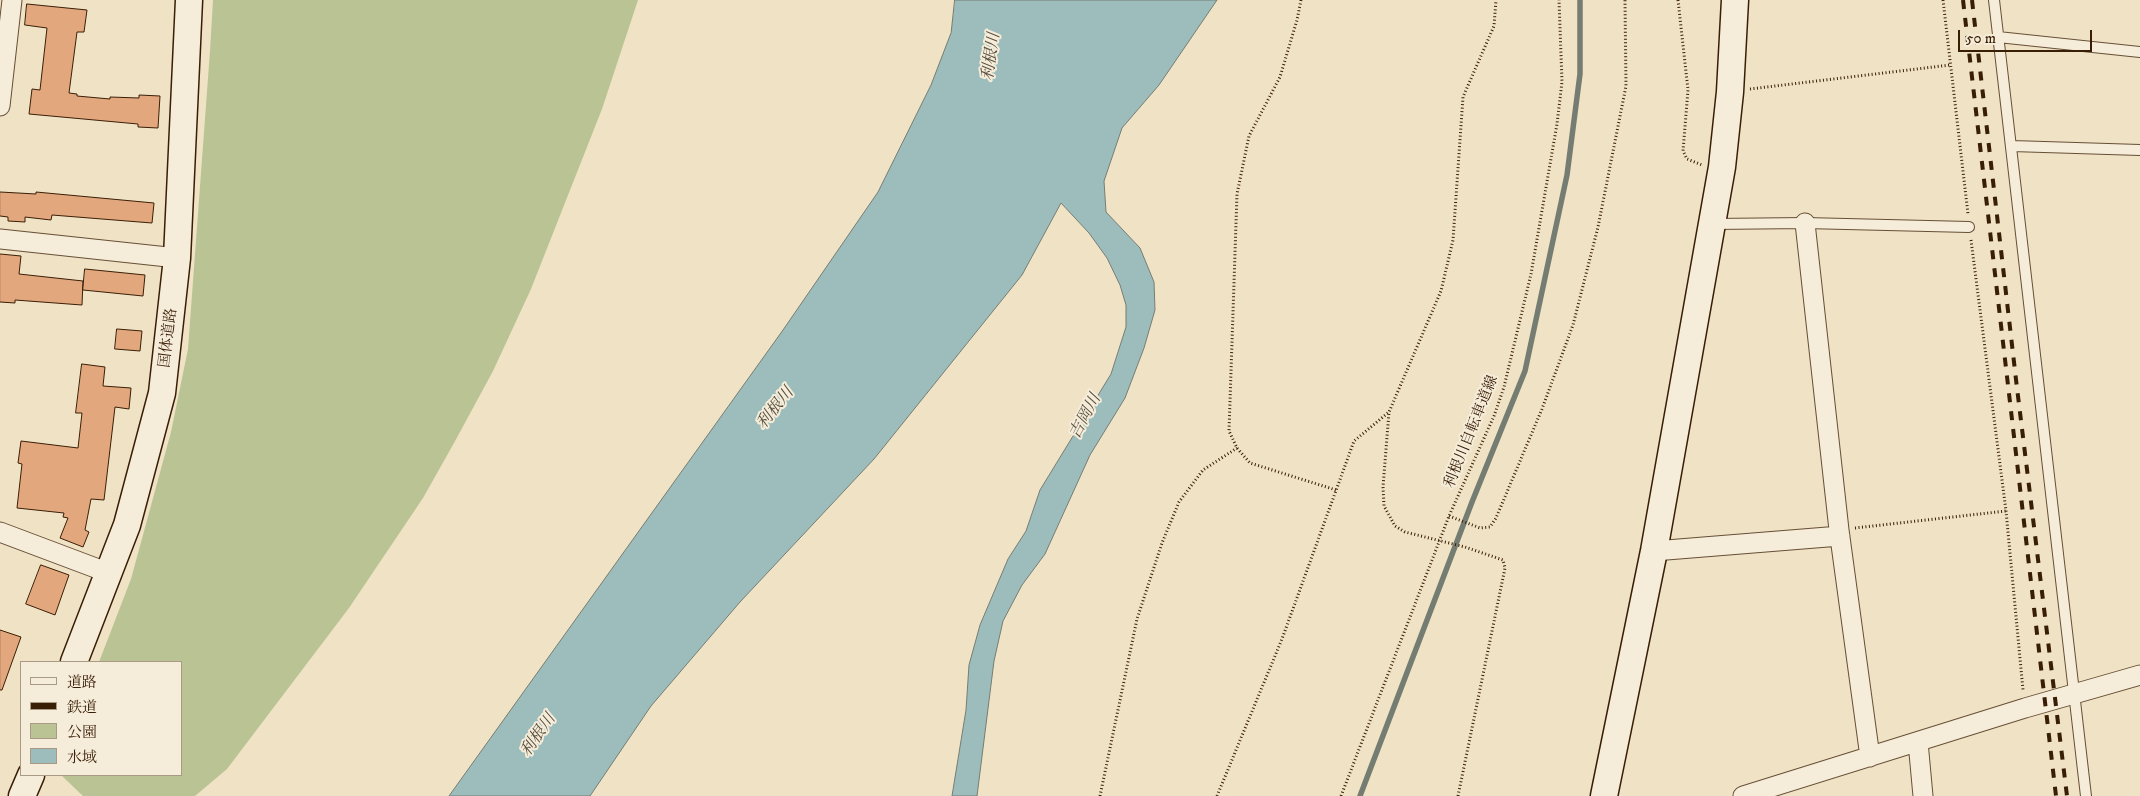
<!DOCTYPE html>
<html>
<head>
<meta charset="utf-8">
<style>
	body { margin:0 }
	#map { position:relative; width:2140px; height:796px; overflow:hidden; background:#f0e2c4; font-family:"IM FELL DW Pica","Noto Serif JP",serif }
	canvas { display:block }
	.legend { position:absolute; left:20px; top:661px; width:162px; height:115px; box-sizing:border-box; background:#f5ecd9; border:1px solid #aa9a85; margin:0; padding:6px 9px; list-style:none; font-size:15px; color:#391e06 }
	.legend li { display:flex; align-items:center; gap:10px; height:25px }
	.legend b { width:25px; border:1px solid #aa9a85 }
	.scale { position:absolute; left:1958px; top:30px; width:134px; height:22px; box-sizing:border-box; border:2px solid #391e06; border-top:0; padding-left:6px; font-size:15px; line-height:18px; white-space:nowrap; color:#391e06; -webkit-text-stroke:4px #f5ecd9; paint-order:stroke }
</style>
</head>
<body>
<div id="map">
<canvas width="2140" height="796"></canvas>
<ul class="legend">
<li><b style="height:6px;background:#f5ecd9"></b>道路</li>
<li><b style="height:6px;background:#391e06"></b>鉄道</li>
<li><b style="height:14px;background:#bac394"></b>公園</li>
<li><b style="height:14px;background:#9dbcbc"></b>水域</li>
</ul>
<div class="scale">50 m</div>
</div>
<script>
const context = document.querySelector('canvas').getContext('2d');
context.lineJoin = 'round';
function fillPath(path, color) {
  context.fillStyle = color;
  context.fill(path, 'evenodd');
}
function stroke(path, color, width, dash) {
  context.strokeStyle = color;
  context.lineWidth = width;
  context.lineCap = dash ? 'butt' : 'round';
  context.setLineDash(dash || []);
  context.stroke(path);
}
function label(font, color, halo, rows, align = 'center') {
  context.font = font + ' "IM FELL DW Pica","Noto Serif JP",serif';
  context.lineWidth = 4;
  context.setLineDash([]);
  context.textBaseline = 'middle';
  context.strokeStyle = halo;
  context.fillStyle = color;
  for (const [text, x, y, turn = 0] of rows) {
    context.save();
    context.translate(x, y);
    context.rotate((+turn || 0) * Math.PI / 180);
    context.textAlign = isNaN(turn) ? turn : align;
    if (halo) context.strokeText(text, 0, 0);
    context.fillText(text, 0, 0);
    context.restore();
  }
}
fillPath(new Path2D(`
	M213 0H638L602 109 531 289 493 371 454 443 423 498 349 608 227 769 195 796H83L61 775H181V662H99L131 579 171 432 188 349 210 51Z`), '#bac394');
const water = new Path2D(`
	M955 0H1217L1159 85 1122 128 1104 181 1106 212 1140 248 1154 282 1155 310 1144 348 1125 398 1090 455 1045 554 1022 585 1003 621 994 661 977 796H952L966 710 969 665 980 625 1008 559 1026 531 1040 490 1111 374 1126 327V305L1120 285 1107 258 1089 233 1061 203 1022 275 874 459 740 602 651 706 590 796H449L783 330 878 192 931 85 951 33Z`);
fillPath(water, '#9dbcbc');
stroke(water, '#757d73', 1);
stroke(new Path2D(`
	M1360 796 1472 502 1525 371 1567 175 1580 74V0`), '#757d73', 5.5);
const building = new Path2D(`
	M27 4 87 10 84 32H77L69 93 77 94V96L110 99V97L139 98V95L160 96 158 128 138 127V124L29 114 32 89 40 90 47 28 25 25Z
	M0 192 36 194V192L154 203 152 223 52 215 51 220 25 217V222L8 221V217L0 216Z
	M0 254 21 256 19 274 83 281 82 305 15 300V303L0 302Z
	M85 269 145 275 143 296 83 290Z
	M117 329 142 331 140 351 115 349Z
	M82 364 105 367 103 386 131 388 129 409 115 407 104 500 91 499 85 530 89 532 83 547 60 538 68 518 63 517 64 513 17 508 22 464 18 463 21 441 78 448 82 413H76Z
	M41 565 69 575 55 615 26 604Z
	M0 630 21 637 2 690H0Z`);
fillPath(building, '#e3a77e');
stroke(building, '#391e06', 1);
const lane = new Path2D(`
	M1994 0 2086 796
	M1998 37 2140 52
	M2012 146 2140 150
	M1713 224 1805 223 1969 227`);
const street = new Path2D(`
	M0 106 12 0
	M1805 223 1839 530 1870 757
	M0 239 177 258
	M0 532 109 573
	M1654 551 1840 536
	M1918 742 1923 796
	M1743 796 2025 708 2140 675`);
const secondary = new Path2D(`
	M74 662 127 525 162 393 177 258 189 0
	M22 796 31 775
	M1604 796 1654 551 1722 167 1730 92 1735 0`);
stroke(lane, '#674f36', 12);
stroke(street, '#674f36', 21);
stroke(secondary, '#391e06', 29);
stroke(new Path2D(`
	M1301 0 1297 20 1280 77 1249 136 1237 194 1229 431 1237 448 1250 463 1336 490
	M1678 0 1688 90 1683 151 1687 159 1702 165
	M1943 0 1968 214
	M1750 89 1950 65
	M1971 240 2006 511 2023 690
	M1449 516 1480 528 1490 527 1496 518 1542 409 1573 325 1598 227 1626 86 1625 0
	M1855 528 2006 511
	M1100 796 1137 619 1162 543 1179 502 1203 470 1237 448
	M1217 796 1282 639 1354 441 1389 412
	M1341 796 1449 516 1494 416 1504 387 1531 274 1557 124 1562 82 1559 0
	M1458 796 1505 568 1503 560 1465 547 1405 532 1395 526 1384 506 1383 487 1389 412 1441 291 1453 240 1463 97 1494 26 1496 0`), '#391e06', 3, [1, 2.5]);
stroke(lane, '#f5ecd9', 10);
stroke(street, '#f5ecd9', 19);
stroke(secondary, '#f5ecd9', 26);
stroke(new Path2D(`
	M1963 0 2056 796
	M1972 0 2017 388 2067 796`), '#391e06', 4, [9, 9]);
label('15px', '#391e06', '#f5ecd9', [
	["国体道路",169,338,-83],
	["利根川自転車道線",1472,432,-68]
]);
label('italic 16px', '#574d3d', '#f5ecd9', [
	["利根川",992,57,-82],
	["利根川",776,409,-51],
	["吉岡川",1086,417,-62],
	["利根川",539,736,-55]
]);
</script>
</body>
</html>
